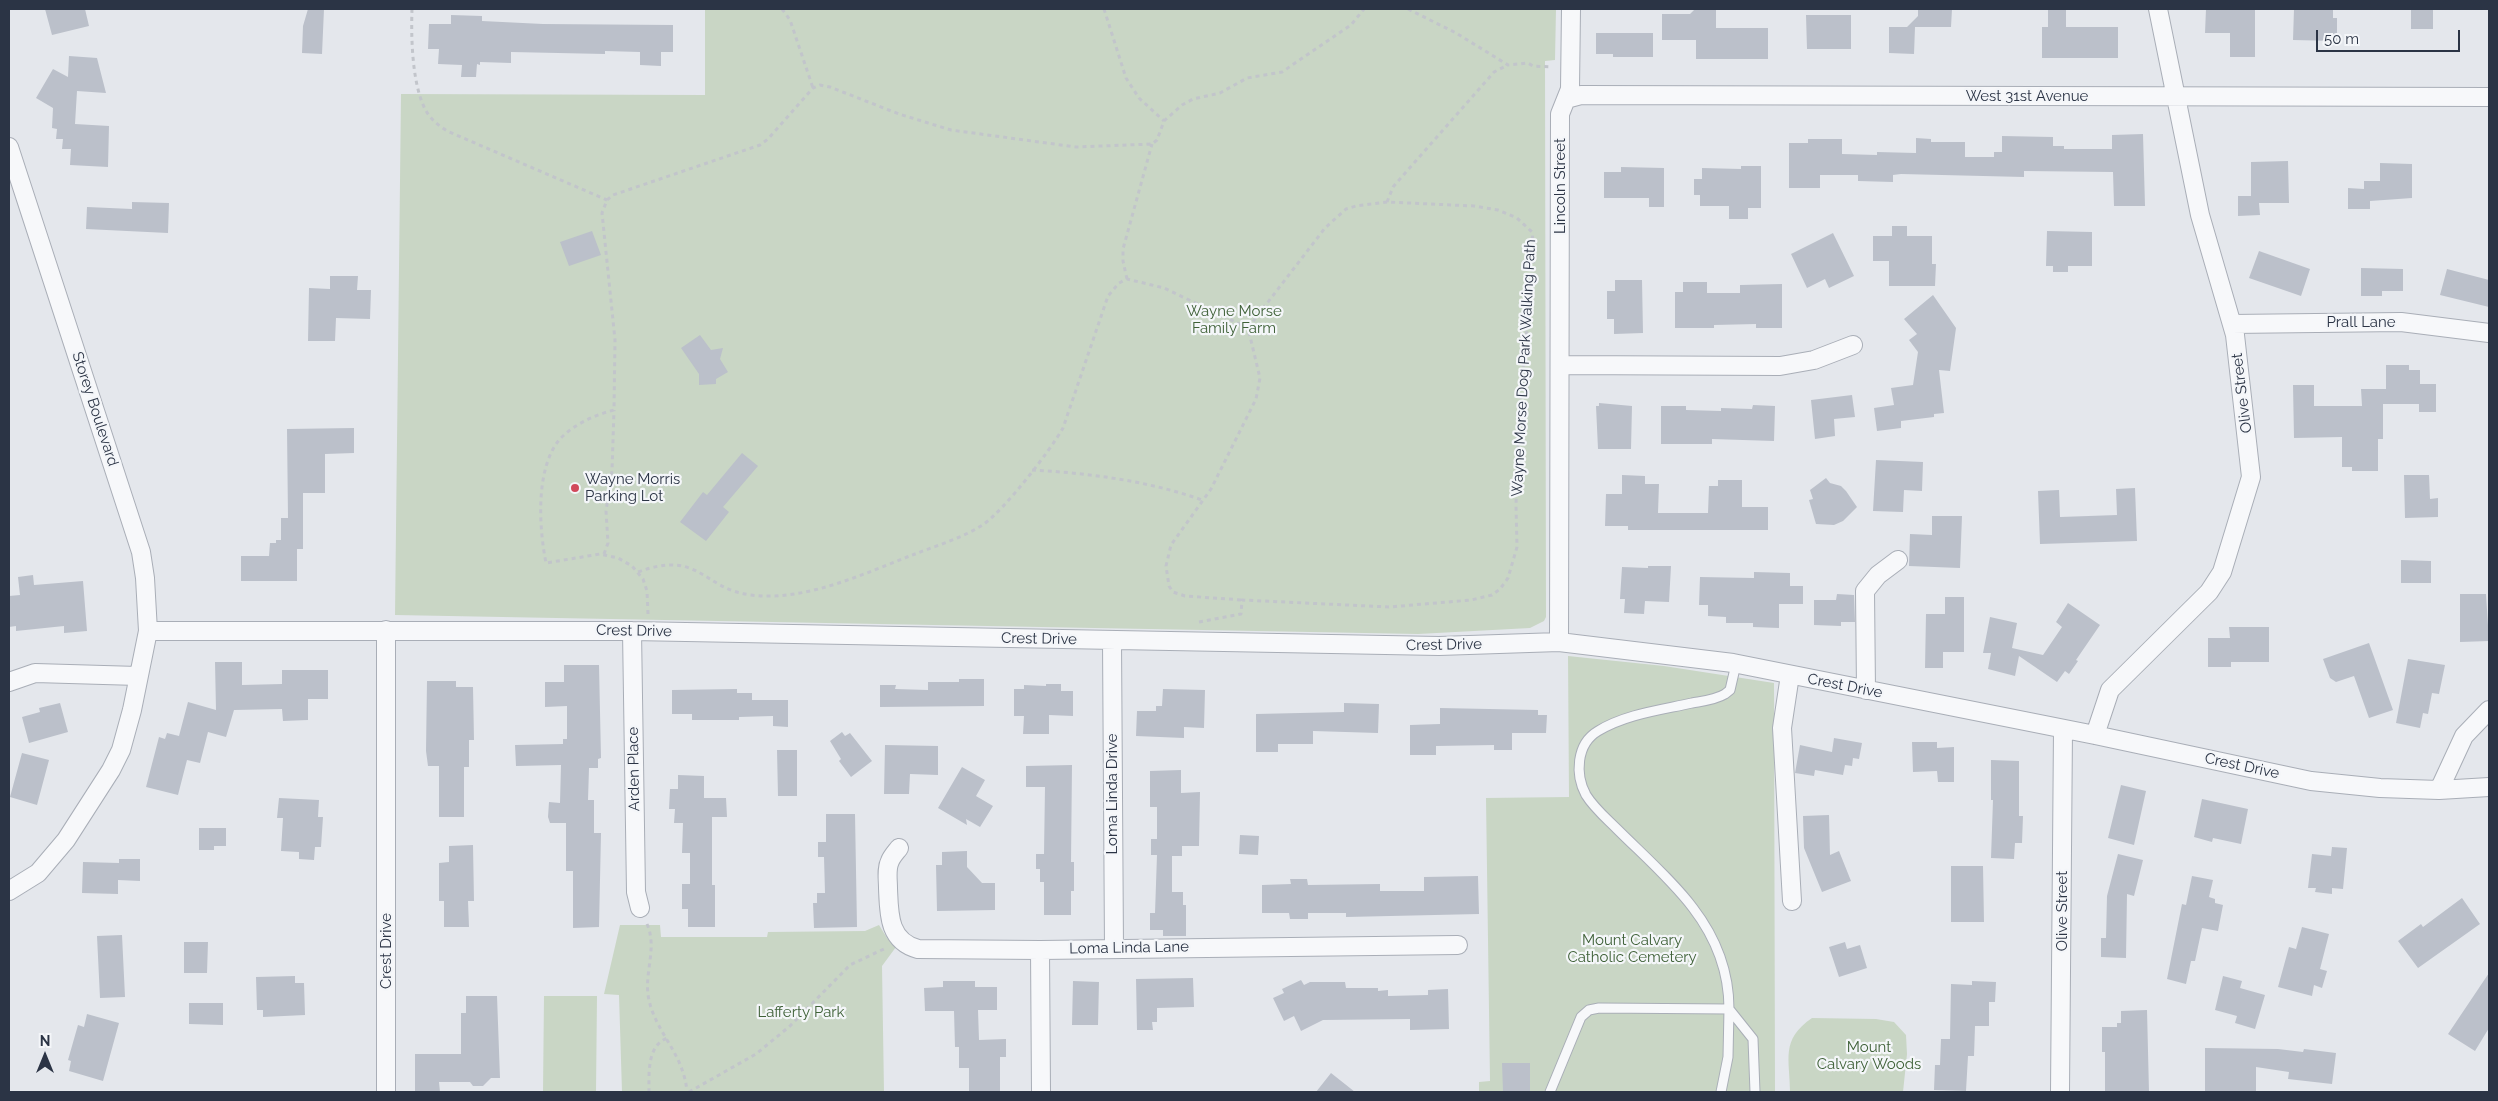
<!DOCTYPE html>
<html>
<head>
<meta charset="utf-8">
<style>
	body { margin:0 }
	#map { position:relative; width:2498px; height:1101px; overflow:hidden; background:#e4e7ec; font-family:Raleway,sans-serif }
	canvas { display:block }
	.frame { position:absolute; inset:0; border:10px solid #2b3445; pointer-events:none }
	.north { position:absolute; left:20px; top:1031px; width:50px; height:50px; -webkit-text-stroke:4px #f4f6f9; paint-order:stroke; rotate:0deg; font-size:14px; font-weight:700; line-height:20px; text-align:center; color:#2b3445 }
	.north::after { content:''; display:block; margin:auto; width:18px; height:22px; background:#2b3445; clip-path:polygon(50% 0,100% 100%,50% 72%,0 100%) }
	.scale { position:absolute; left:2316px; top:30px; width:144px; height:22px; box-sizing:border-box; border:2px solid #2b3445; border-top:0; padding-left:6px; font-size:15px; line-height:18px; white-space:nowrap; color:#2b3445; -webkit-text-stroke:4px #f4f6f9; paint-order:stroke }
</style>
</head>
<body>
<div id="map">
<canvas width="2498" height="1101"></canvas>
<div class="frame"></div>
<div class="north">N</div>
<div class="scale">50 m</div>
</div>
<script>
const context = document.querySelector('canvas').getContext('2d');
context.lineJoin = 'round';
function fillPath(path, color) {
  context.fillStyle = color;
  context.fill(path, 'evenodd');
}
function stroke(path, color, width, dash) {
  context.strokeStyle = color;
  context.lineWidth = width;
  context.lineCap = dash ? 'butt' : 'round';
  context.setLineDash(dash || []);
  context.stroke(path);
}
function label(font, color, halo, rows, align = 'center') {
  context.font = font + ' Raleway,sans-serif';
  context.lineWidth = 4.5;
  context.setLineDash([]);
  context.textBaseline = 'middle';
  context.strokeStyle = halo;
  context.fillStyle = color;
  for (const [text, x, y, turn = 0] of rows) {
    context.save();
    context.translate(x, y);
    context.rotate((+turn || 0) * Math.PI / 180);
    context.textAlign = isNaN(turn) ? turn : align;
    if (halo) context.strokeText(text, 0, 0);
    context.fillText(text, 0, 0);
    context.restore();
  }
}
fillPath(new Path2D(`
	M705 9H1556L1555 60 1545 61 1546 617 1544 621 1530 628 1418 634 395 615 401 94 705 95Z
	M1568 656 1664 666 1774 683 1775 1092H1479V1082L1490 1081 1486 798 1569 797Z
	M620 925H660L661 937H767L768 932 865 931 879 925 887 938 896 947 882 966 884 1092H622L619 995 604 994Z
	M544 996H597L596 1092H543Z
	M1812 1018 1876 1019 1894 1022 1906 1035 1907 1054 1903 1092H1790C1790 1059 1780 1040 1812 1018Z`), '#c9d6c5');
fillPath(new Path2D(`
	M45 9H85L89 26 52 35Z
	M308 9H324L322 54 302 53 303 26Z
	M1695 9H1716V28H1768V59H1696V40H1662V14H1690Z
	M1918 9H1952L1951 27H1907L1918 16Z
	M2048 9H2066V27H2118V58H2042V27H2048Z
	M2206 9H2255V57H2230V33H2205Z
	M2294 9H2333V18H2337V41L2293 40Z
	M2411 9H2433V29H2411Z
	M451 15 482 16V21L543 24 673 25V52H661V66L640 65V52L605 51V54L511 52V63L480 62V65L477 64 476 77H461L462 65 438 64 439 49H428L429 24H451Z
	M1806 15H1851V49H1807Z
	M1889 27H1915L1914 54 1889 53Z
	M1596 33H1653V57H1613V54H1596Z
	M69 56 97 58 106 93 77 91 75 124 109 126 108 167 70 165 71 149H62L63 139H56L57 129 52 128 53 108 36 98 53 69 68 77Z
	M2143 134 2145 206H2114L2113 172 2024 171V177L1901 174 1893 175V182L1858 181V175H1820V188H1789V143H1808V139H1842V154L1877 155V152L1916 153V138L1931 139V142H1965V157H1994V152H2002V136L2053 137V146H2064V149H2112V135Z
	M2288 161 2289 203H2259L2260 215 2238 216V196H2251V162Z
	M2380 163 2412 164V198L2370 201V209H2348V188L2364 189V181H2380Z
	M1741 166H1761V208H1748V219H1729V206H1700V195H1694V179H1702V168L1741 169Z
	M1621 167 1664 168V207H1649V198H1604V172H1621Z
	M132 202 169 203 168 233 86 229 87 207 132 209Z
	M1892 226H1907V236H1932V264H1936L1935 286H1889V261H1873V236H1892Z
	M592 231 601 255 569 266 560 242Z
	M2047 231 2092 232V266H2068V272H2053V266H2046Z
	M1833 233 1854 276 1829 288 1825 279 1807 288 1791 254Z
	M2259 251 2310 269 2301 296 2249 278Z
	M2361 268 2403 269V291H2382V296H2361Z
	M2447 269 2489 280V307L2440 295Z
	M330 276H358L357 290H371L370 319 336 318 335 341H308L309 288 330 289Z
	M1615 280H1642L1643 333 1614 334V319H1607V291H1615Z
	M1683 282H1707V293H1740V285L1782 284V328H1756V324L1714 325V328H1675V292H1683Z
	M1933 295 1956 328 1950 371 1939 370 1944 413 1934 414V417L1901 421V428L1877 431 1874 408 1894 405 1891 388 1913 385 1918 352 1909 340 1917 334 1904 319Z
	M700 335 711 350 723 348 720 359 728 372 716 379V384L699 385V374L681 348Z
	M2386 365H2409V370H2420V384H2436V412H2419V404H2383V439H2378V471H2352V467H2342V437L2294 438 2293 385H2314V406H2362L2361 389H2386Z
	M1852 395 1855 417 1834 419 1835 436 1815 439 1811 400Z
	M1599 403 1632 406 1631 449H1598L1596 406H1599Z
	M1753 405 1775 406 1774 441 1712 439V444H1661V406H1686V410L1721 411V408L1752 409Z
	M354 428V453L325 454V493H303V549H297V581H241V556H269L270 543H276V540H281V518H288L287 429Z
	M742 453 758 466 723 507 729 512 706 541 680 522 703 492 707 495Z
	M1876 460 1923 462 1922 491 1904 490 1903 512 1873 511Z
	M1622 475 1645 476V484H1659L1658 513H1708L1709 486H1718V480H1742V507H1768V530H1628V526H1605L1606 494H1622Z
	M2404 475H2429L2430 499 2438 498V517L2405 518Z
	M1826 478 1830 483 1841 486 1846 491 1857 507 1843 521 1834 525 1816 524 1809 500 1813 499 1810 490Z
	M2135 488 2137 541 2040 544 2038 491 2059 490 2060 517 2117 515 2116 489Z
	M1932 516H1962L1960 568 1909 566 1910 534 1932 535Z
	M2401 560 2431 561V583H2401Z
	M1648 566H1671L1669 602 1645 601 1644 614 1624 613 1625 599H1620L1622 567 1648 568Z
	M1754 572 1790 573V586H1803V604H1779V628L1753 627V623H1726V617L1708 616V605H1699L1700 577 1754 578Z
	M33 575 34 585 83 581 87 631 64 633V626L16 631V626L9 627V596L20 595 18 577Z
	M1837 594 1854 595 1855 622H1841V626L1814 625V600H1836Z
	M2460 594H2486L2489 641 2460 642Z
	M1945 597H1964V652H1943V668H1925L1926 614H1945Z
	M2068 603 2100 625 2076 660 2078 661 2069 674 2065 671 2057 682 2019 656 2015 676 1988 669 1991 653H1983L1990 617 2017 623 2012 648 2043 655 2062 627 2056 622Z
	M2229 627H2269V662H2231V667H2208V638H2230Z
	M2369 643 2393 710 2369 718 2354 676 2336 682 2330 678 2323 659Z
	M2408 659 2445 665 2439 694 2432 693 2428 714 2423 713 2420 728 2396 723Z
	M215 662H242V685L282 684V670H328V699H308V720L283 721 282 709 234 710 226 737 208 732 200 763 187 760 178 795 146 787 159 737 165 739 167 733 179 736 188 702 216 710Z
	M564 665H599L601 758 598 759V768H589L588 800H594V833H601L599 927 573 928V871H566V823H550L548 817 549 802 560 803 561 765 516 766 515 745 563 744V739H567V706L545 707V682H564Z
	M959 679H984V706L880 707V685H896L895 689 928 690V682H959Z
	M427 681H456V687H473L474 740H469V767H464V817H439V766H428L426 751Z
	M1046 684H1061V691H1073V716L1049 715V734H1023L1024 716H1014V689H1024V685L1046 686Z
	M737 689V693H752V700H788V727L773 726V716L739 717V720H692V714H672V690Z
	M1163 689 1205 690 1204 728 1184 727V738L1136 736 1137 711H1156V706H1162Z
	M60 703 68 732 29 743 22 717 40 712 39 708Z
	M1344 703 1379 704 1378 733 1313 731V744H1278V752H1256V714L1344 712Z
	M1440 708 1538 710V715H1547L1546 733H1512V750H1494V745L1436 746V755H1410V725L1440 724Z
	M842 732 845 736 850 733 872 761 851 777 839 761 841 759 830 741Z
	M1834 738 1862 743 1859 759 1853 758 1852 766 1845 765 1843 775 1815 770 1814 776 1795 773 1800 745 1832 752Z
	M1912 742H1937V748L1954 747V782H1938L1937 771 1913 772Z
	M885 745 938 746V775L910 774 909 794H884Z
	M777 750H797V796H778Z
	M22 753 49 760 37 805 10 797Z
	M1991 760 2019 761V816H2023L2022 843H2015L2014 859 1991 858 1993 800H1991Z
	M1072 765 1071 862H1074V891H1071V915H1044V882H1040V869H1036V854H1044L1045 787H1026V766Z
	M962 767 985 780 976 796 993 806 980 827 966 819 967 825 938 808Z
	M1181 770V793L1200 792 1199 846H1182V856H1172V892H1183V905H1186V936H1163V930H1150V913H1155L1157 855H1151V839H1157V807H1150V771Z
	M678 775 704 776V798H726L727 817H712V885H715V927H688V909H682V884H690V853H682L683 823H674L675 809H669L670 789H678Z
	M2121 785 2146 791 2134 845 2108 838Z
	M279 798 319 800 318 817H323L321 847H315L314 860 299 859V852L281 851 283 818H277Z
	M2202 799 2248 809 2241 844 2213 838 2212 842 2194 837Z
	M826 814H855L857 927 814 928 813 903H817V893H825L824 857H818V842H826Z
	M1829 815 1830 855 1839 851 1851 881 1822 892 1804 848 1803 816Z
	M199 828H226V846H214V850H199Z
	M1240 835 1259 836 1258 855 1239 854Z
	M473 845 474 901H468L469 927H444V901H439V863L449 862V846Z
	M2332 847 2347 848 2343 889 2332 888V894L2315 892 2316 888H2308L2312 854 2331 856Z
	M967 851V867L982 883H995V910L937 911 936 865H942V852Z
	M2118 854 2143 860 2134 896 2127 894 2126 958 2101 957V938H2106L2107 896Z
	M119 859H140V881L118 880V894L82 893 83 862 119 863Z
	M1951 866H1983L1984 922H1951Z
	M1478 876 1479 914 1346 917V913H1308V919H1290L1289 913H1262V885L1291 884 1290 879H1307L1308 885 1380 884V891H1424V877Z
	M2192 876 2213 880 2209 897 2215 899V903L2223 905 2218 931 2202 928 2195 961H2191L2186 984 2167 979 2182 904 2186 905Z
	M2462 898 2480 924 2418 968 2398 941 2421 924 2423 927Z
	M2302 927 2329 934 2320 969 2327 971 2322 988 2314 985 2312 996 2278 987 2289 947 2296 949Z
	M122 935 125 997 100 998 97 936Z
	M184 942H208L207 973H184Z
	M1845 942 1847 949 1860 945 1867 968 1839 977 1829 947Z
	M2489 973V1028L2475 1051 2448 1034Z
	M295 976V983H304L305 1015 263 1017V1010H257L256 977Z
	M2223 976 2242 981 2240 988 2265 995 2255 1029 2235 1023 2237 1016 2215 1010Z
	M1193 978 1194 1007 1157 1008V1022H1152L1153 1030H1137L1136 979Z
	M1301 980 1304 985 1310 982H1345L1346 988H1378V991L1388 990V996L1428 995V990L1448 989 1449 1029 1410 1030V1019L1323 1020 1301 1031 1294 1016 1284 1021 1273 998 1284 993 1282 989Z
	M943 981H975V987H997V1010H978L979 1040 1006 1039V1057H1000V1092H969V1068H959V1047H955L954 1011H925L924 988 943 987Z
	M1073 981 1099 982 1098 1025H1072Z
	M1972 981 1996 982 1995 1002H1989V1026H1975L1974 1056H1968L1966 1091 1934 1090 1935 1065H1940L1941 1039H1950L1951 984 1972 985Z
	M466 996H497L500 1078H491L483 1086H473L470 1082H439L440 1092H415V1054H461V1013H466Z
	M189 1003H223V1025L189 1024Z
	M2147 1010 2149 1092H2105V1052H2102V1027H2117V1023H2121V1011Z
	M87 1014 119 1023 103 1081 69 1071 71 1061 68 1060 78 1025 84 1027Z
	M2205 1048 2278 1049 2303 1052 2304 1049 2336 1053 2332 1084 2288 1079 2289 1072 2256 1067V1091L2205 1092Z
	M1502 1063H1530V1091H1503Z
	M1331 1073 1355 1092H1316Z`), '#bbc0ca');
const lane = new Path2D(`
	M1729 1009 1753 1039 1755 1092
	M1550 1092 1581 1017 1589 1010 1599 1008 1729 1009C1729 971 1716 938 1693 908 1671 879 1642 854 1617 829 1606 818 1594 808 1586 795 1575 775 1576 744 1598 731 1626 714 1661 710 1692 703 1703 701 1715 700 1725 694L1730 690 1736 664
	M1721 1092 1728 1057 1729 1009`);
const street = new Path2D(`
	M1566 99 1581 95 2489 97
	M9 147 141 552 145 578 148 631 132 710 121 750 111 770 66 840 38 873 9 891
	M2232 324 2401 322 2489 333
	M1560 365 1780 366 1814 360 1853 345
	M386 630V1092
	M148 631H632L1439 646 1559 642 1733 663 2095 735 2311 781 2380 788 2439 790 2489 787
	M632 631 636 892 640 908
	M1112 641 1114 948
	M1559 642 1560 114 1570 89 1571 9
	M1790 675 1782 728 1792 901
	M9 682 35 673 138 676
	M1866 690 1865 591 1878 575 1898 560
	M2095 735 2110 690 2209 592 2222 572 2251 477 2235 335 2200 215 2158 9
	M2439 790 2464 736 2489 710
	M899 848C896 852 892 856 890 861 886 869 888 879 888 888 889 913 888 941 918 949L1040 950 1458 945
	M1040 950 1041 1092
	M2060 1092 2063 730`);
stroke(lane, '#a9aeb7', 11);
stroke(street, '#a9aeb7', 20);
stroke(new Path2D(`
	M412 9C411 38 412 83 425 109 430 119 438 125 447 131L607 200
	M782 9 790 20 813 88
	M1104 9 1126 78 1139 98 1164 121
	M1408 9 1456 33 1508 65 1528 63 1533 66 1552 67
	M1387 202 1393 187 1494 72 1508 65
	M1127 279 1123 261V249L1152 144
	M1032 470C1088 473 1149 481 1202 500
	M604 554 608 543 606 511 612 471 614 410
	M638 572C700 549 702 589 751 595 806 602 865 573 915 554 938 545 963 538 984 524 1005 509 1050 451 1063 428L1108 296 1119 283 1127 279 1164 288 1248 328 1260 378 1256 399 1211 489 1171 545 1166 566 1169 586 1173 592 1185 596 1242 600
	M648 614 647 591 643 579 632 566 618 558 600 554 546 563C539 528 535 468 560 439 574 424 595 415 614 410L615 340 602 213 607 200 613 195 760 145 768 139 813 88 820 85 830 87 899 114 951 130 1076 147 1152 144 1157 140 1164 121 1182 105 1193 99 1220 93 1247 78 1282 72 1351 25 1364 9
	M1199 622 1241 614 1242 600 1389 607 1471 600 1492 595 1500 589 1508 578 1517 547 1516 505 1519 412 1534 254 1532 232 1517 218 1498 210 1474 206 1387 202 1356 206 1346 209 1325 228 1248 328
	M647 924C658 949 643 974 649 1000 656 1033 684 1054 687 1092
	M649 1092C649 1073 647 1046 667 1038
	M689 1092 756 1054 790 1026 850 965 886 948`), '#c2c5cb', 3, [4, 4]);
stroke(lane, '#f7f8fa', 9);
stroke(street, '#f7f8fa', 18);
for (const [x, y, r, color] of [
	[575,488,5,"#d1495b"]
]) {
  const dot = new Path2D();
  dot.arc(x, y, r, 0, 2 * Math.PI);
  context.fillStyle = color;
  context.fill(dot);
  stroke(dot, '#f4f6f9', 2);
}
label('15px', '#2b3445', '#f4f6f9', [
	["West 31st Avenue",2027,96],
	["Lincoln Street",1560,186,-90],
	["Prall Lane",2361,322],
	["Wayne Morse Dog Park Walking Path",1524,368,-87],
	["Olive Street",2242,393,-97],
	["Storey Boulevard",95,409,72],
	["Crest Drive",634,631,1],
	["Crest Drive",1039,639,1],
	["Crest Drive",1444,645,-1],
	["Crest Drive",1845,686,11],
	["Crest Drive",2242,766,12],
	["Arden Place",634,769,-91],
	["Loma Linda Drive",1112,794,-90],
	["Olive Street",2062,911,-90],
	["Loma Linda Lane",1129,948,-1],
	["Crest Drive",386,951,-90]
]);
label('15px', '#3f6138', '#f4f6f9', [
	["Wayne Morse",1234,311],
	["Family Farm",1234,328],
	["Mount Calvary",1632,940],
	["Catholic Cemetery",1632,957],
	["Lafferty Park",801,1012],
	["Mount",1869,1047],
	["Calvary Woods",1869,1064]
]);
label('15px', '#2b3445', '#f4f6f9', [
	["Wayne Morris",585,479],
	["Parking Lot",585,496]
], 'left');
</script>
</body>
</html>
